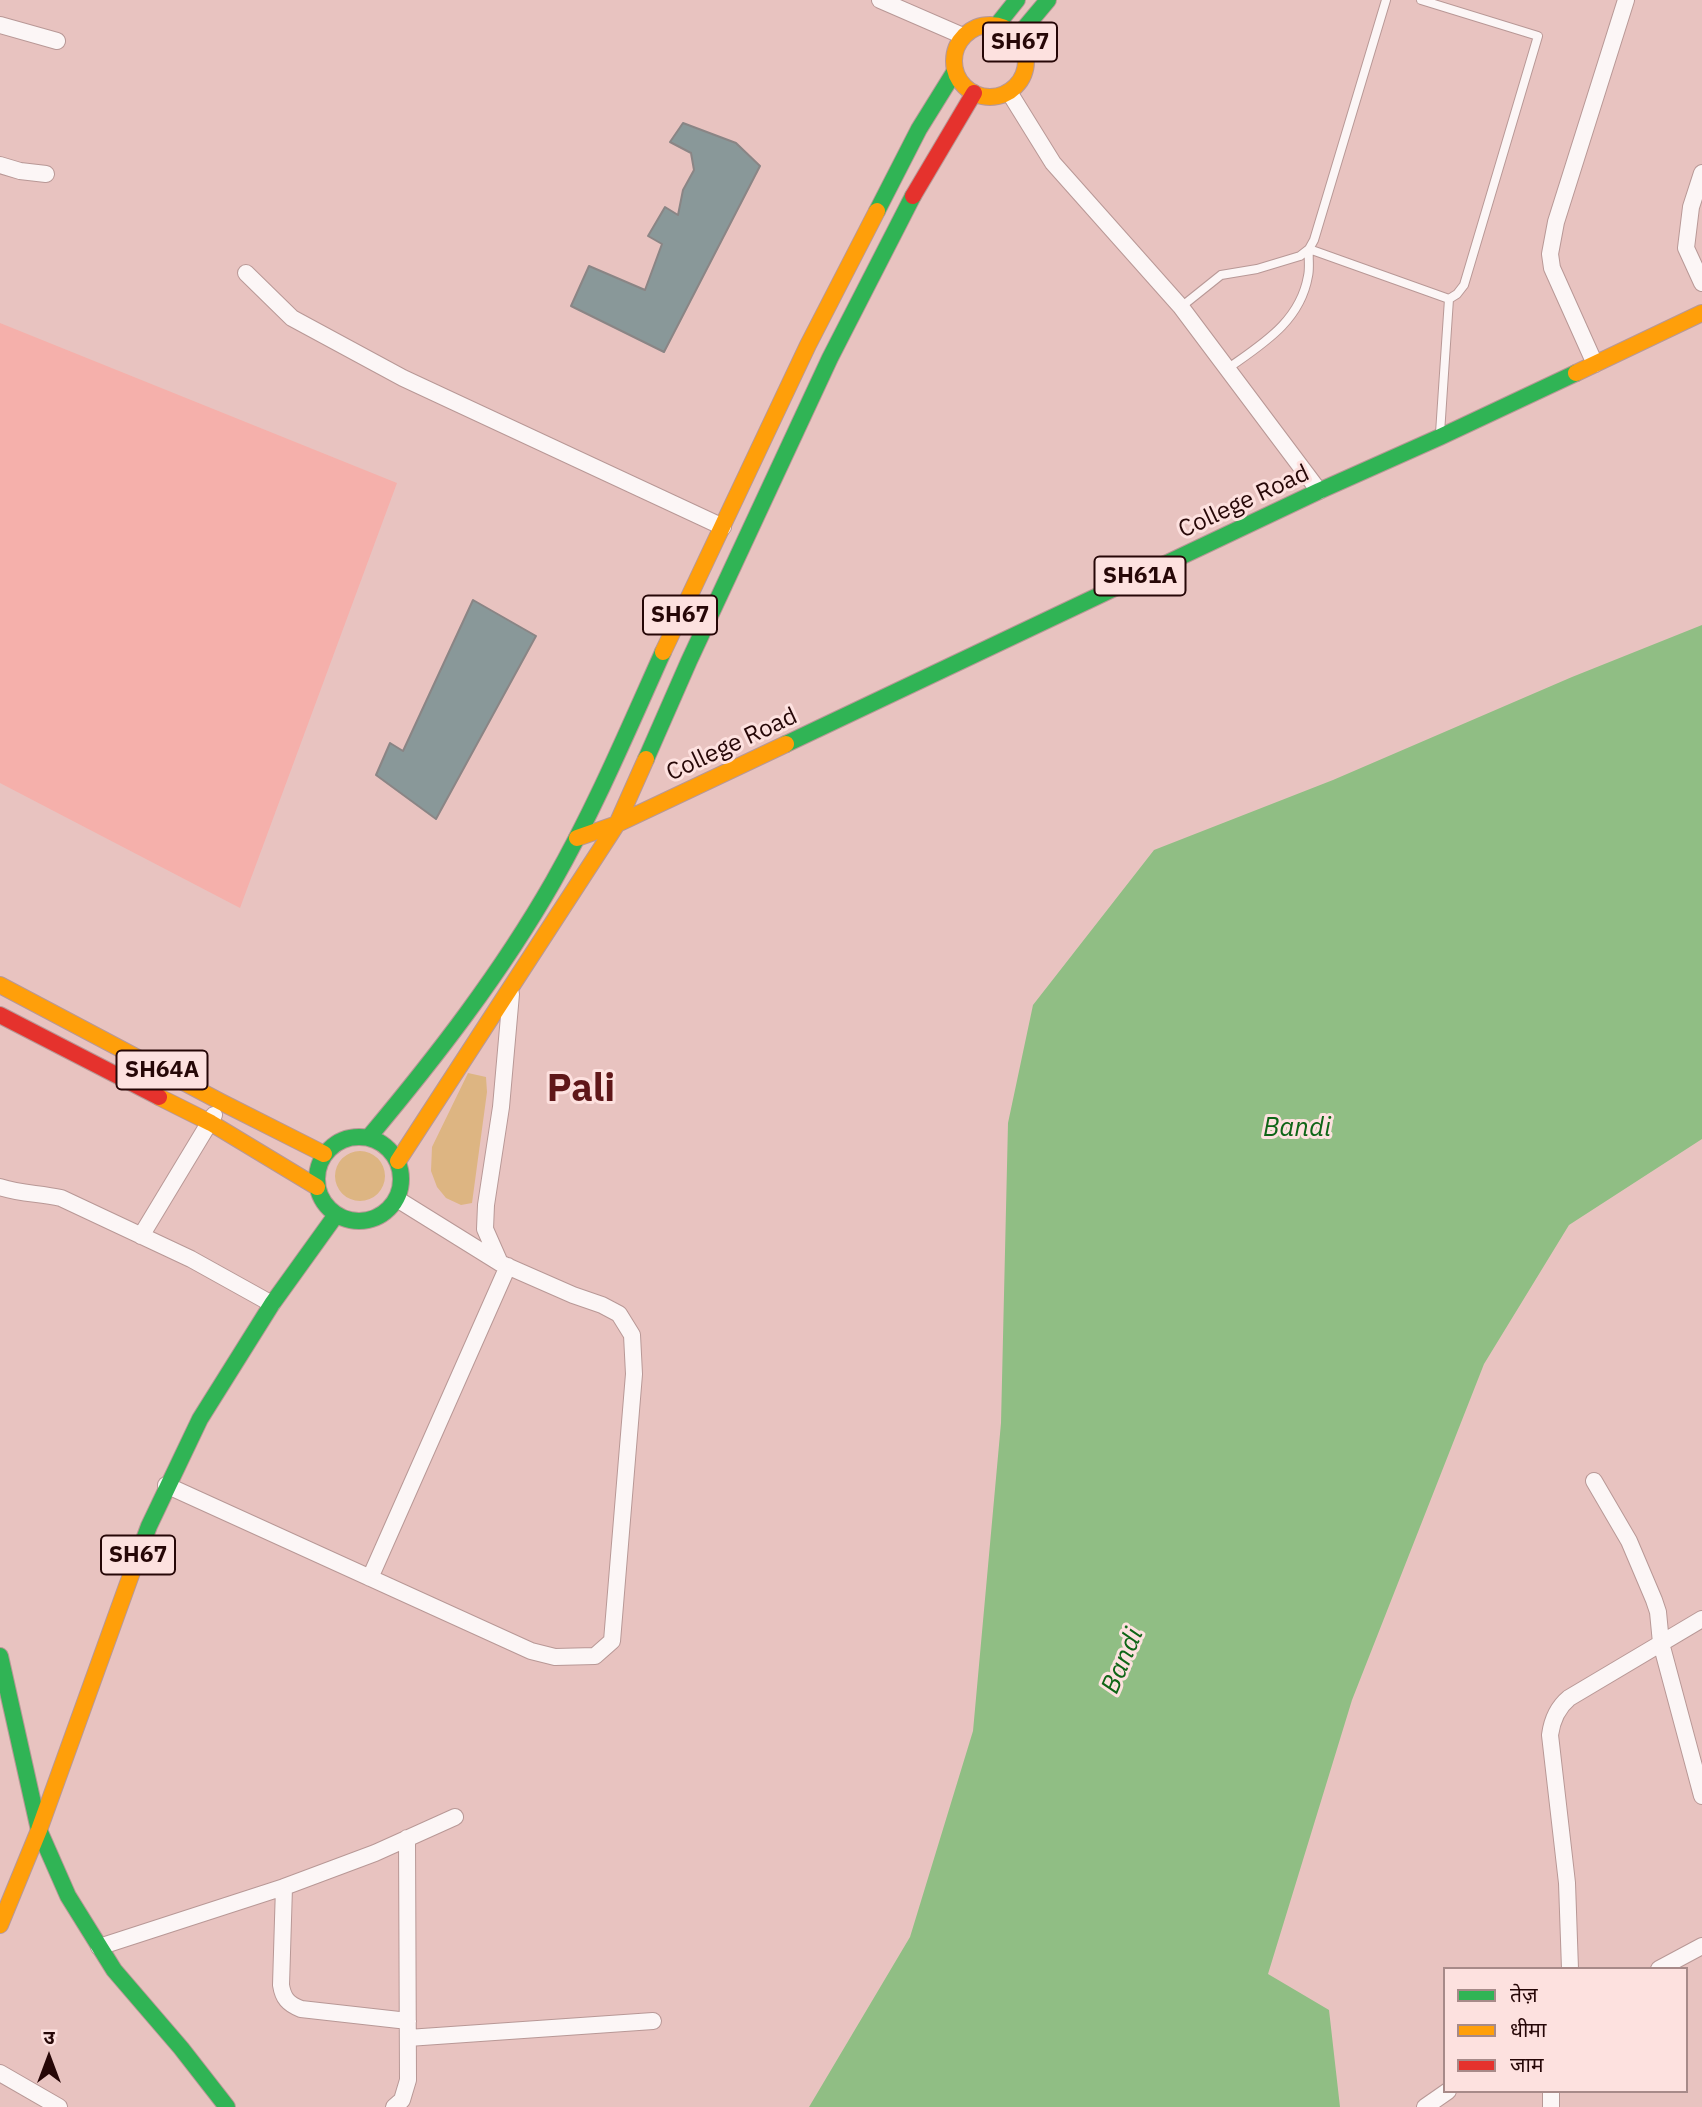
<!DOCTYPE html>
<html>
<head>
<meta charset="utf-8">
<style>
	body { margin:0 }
	#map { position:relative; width:1702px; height:2107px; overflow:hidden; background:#e8c3c0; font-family:"IBM Plex Sans","Noto Sans Devanagari",sans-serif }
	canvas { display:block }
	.legend { position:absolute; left:1443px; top:1967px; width:245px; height:126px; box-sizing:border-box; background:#fde1df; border:2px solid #a78a89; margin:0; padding:9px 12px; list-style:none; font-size:21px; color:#260707 }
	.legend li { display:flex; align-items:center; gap:14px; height:35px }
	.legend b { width:35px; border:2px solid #a78a89 }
	.north { position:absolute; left:14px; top:2023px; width:70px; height:70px; -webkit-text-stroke:5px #fde1df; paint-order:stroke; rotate:0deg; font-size:19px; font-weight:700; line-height:28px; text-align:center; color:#260707 }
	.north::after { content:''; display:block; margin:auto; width:24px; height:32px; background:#260707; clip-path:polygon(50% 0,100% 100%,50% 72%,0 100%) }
</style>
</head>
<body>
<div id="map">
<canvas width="1702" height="2107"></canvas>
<ul class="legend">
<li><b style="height:9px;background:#30b455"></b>तेज़</li>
<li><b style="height:9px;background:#ff9f0a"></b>धीमा</li>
<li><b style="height:9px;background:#e5322d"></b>जाम</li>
</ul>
<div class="north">उ</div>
</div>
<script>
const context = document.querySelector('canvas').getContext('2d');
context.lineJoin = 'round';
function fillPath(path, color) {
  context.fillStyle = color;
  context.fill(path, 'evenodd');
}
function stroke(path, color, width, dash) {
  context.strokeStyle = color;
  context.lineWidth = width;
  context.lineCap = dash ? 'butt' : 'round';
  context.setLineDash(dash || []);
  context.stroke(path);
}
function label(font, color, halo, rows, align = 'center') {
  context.font = font + ' "IBM Plex Sans",sans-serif';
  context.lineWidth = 6;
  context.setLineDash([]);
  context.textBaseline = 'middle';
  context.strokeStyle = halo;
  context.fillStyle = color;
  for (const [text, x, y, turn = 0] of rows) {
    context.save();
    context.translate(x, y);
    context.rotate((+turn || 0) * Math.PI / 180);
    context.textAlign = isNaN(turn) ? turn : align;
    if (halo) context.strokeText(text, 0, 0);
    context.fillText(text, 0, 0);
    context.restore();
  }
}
fillPath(new Path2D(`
	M0 323 397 483 240 908 0 783Z`), '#f5b0ab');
fillPath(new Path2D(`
	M468 1073 486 1077 487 1092 472 1203 461 1205 446 1198 437 1187 431 1171 432 1147Z
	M335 1176a25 25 0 1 1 50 0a25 25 0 1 1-50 0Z`), '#ddb582');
fillPath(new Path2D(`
	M1702 625V1139L1569 1225 1484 1364 1352 1700 1268 1974 1329 2010 1340 2107H809L910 1937 973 1731 1001 1423 1008 1123 1033 1005 1154 850 1333 780 1572 677Z`), '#90be84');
const building = new Path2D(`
	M683 123 736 143 760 166 664 352 571 306 589 266 645 290 662 244 648 236 665 207 678 215 683 190 694 170 691 153 670 142Z
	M473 600 536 636 436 819 376 775 390 743 403 751Z`);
fillPath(building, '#899899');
stroke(building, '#8a8585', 2);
const lane = new Path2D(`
	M1309 249 1449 299 1457 294 1464 285 1538 36 1421 0
	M1181 307 1221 275 1257 269 1300 256 1309 249 1314 240 1386 0
	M1227 369C1262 344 1300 322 1308 276 1310 268 1308 258 1309 249
	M1440 433 1449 299`);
const street = new Path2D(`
	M880 0 963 36
	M0 25 57 41
	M1009 92 1053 163 1181 307 1319 491
	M0 165 20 171 46 174
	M1702 173 1691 207 1686 248 1702 283
	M246 273 292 318 403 378 723 527
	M1595 364 1552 268 1550 254 1556 222 1626 0
	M0 1187C21 1194 39 1193 61 1198L191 1259 272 1304
	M141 1236 214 1115
	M500 1263 485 1229 486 1205 501 1107 511 994
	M1594 1481 1629 1541 1654 1600 1658 1612 1661 1643 1702 1796
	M166 1485 531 1651 555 1657 595 1656 612 1641 634 1374 632 1335 619 1314 602 1305 573 1295 500 1263 397 1199
	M370 1578 508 1266
	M284 1887 281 1985C283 1998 288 2004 301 2009L408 2021
	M99 1947 284 1887 375 1853 455 1817
	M1570 1969 1567 1883 1550 1735C1552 1720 1557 1708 1569 1698L1702 1619
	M1659 1969 1702 1946
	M408 2038 653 2021
	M0 2073 59 2107
	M394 2107 402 2100 408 2080 407 1838
	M1425 2107 1448 2091
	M1551 2107V2091`);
const fast = new Path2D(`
	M997 25 1017 0
	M1017 37 1048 0
	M877 211 919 129 955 71
	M786 744 1319 491 1440 437 1576 373
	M646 759 689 661 830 358 913 196
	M317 1179a42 42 0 1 1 84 0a42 42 0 1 1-84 0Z
	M369 1137C436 1057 501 973 553 882 595 808 628 730 663 652
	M136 1561 149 1526 200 1419 272 1304 336 1215
	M0 1656 39 1830 68 1896 114 1970 181 2048 227 2107`);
const slow = new Path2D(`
	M954 61a36 36 0 1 1 72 0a36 36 0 1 1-72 0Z
	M1576 373 1702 313
	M663 652 808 345 877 211
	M577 838 617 824 786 744
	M0 985 221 1102 324 1154
	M159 1097 211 1123 317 1187
	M398 1161 617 824 646 759
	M0 1925 39 1830 136 1561`);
const jam = new Path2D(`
	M913 196 974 93
	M0 1015 159 1097`);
stroke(lane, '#b89896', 10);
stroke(street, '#b89896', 18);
stroke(fast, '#b89896', 18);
stroke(slow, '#b89896', 18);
stroke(jam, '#b89896', 18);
stroke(lane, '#fcf6f6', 8);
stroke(street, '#fcf6f6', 16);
stroke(fast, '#30b455', 16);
stroke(slow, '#ff9f0a', 16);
stroke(jam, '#e5322d', 16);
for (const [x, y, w] of [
	[1020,42,74],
	[1140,576,91],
	[680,615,74],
	[162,1070,91],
	[138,1555,74]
]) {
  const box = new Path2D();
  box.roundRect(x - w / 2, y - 19.5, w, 39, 5);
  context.fillStyle = '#fde1df';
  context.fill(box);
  stroke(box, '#260707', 2);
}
label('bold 23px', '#260707', null, [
	["SH67",1020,42],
	["SH61A",1140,576],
	["SH67",680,615],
	["SH64A",162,1070],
	["SH67",138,1555]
]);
label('24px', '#260707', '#fde1df', [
	["College Road",1244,502,-25],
	["College Road",732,745,-25]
]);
label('italic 26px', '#0e6516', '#fde1df', [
	["Bandi",1297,1128],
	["Bandi",1123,1661,-67]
]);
label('bold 38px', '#5f1719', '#fde1df', [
	["Pali",581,1090]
]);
</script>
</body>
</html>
